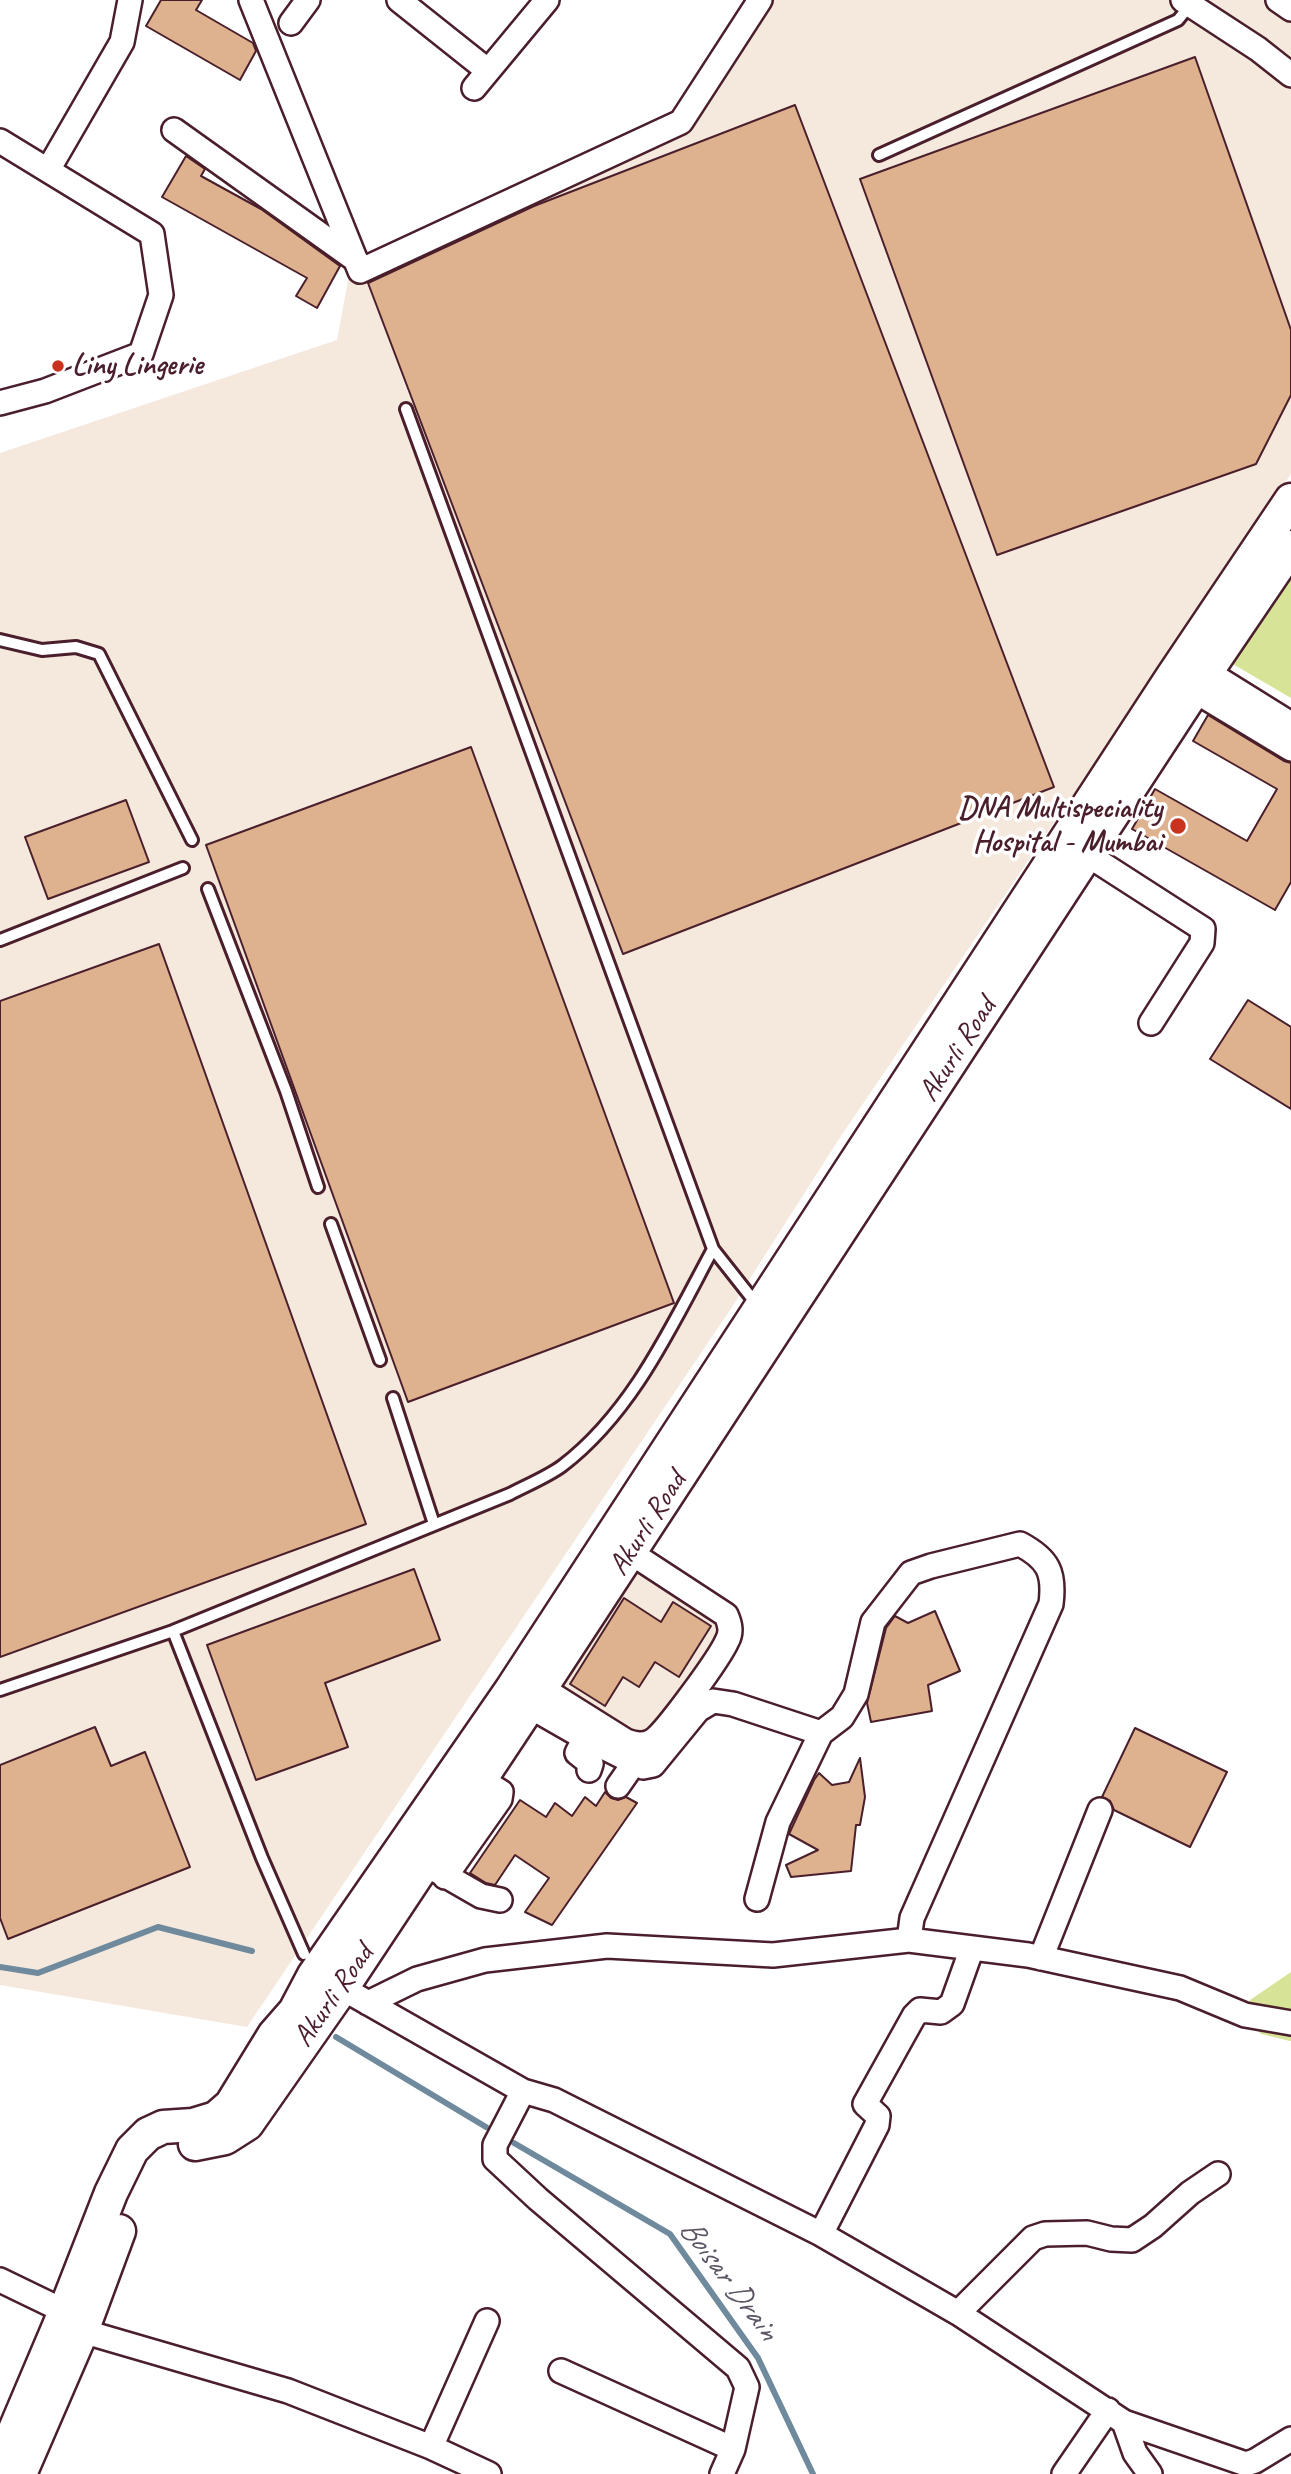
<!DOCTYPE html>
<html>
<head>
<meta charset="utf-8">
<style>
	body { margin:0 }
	canvas { display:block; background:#fff }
</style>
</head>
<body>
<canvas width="1291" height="2474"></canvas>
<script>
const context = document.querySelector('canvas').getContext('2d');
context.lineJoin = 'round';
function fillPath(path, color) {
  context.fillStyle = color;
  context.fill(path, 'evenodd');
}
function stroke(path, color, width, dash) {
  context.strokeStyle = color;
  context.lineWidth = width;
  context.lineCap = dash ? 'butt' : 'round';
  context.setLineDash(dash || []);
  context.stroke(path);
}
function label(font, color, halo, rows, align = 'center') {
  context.font = font + ' Caveat,sans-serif';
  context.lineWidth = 7;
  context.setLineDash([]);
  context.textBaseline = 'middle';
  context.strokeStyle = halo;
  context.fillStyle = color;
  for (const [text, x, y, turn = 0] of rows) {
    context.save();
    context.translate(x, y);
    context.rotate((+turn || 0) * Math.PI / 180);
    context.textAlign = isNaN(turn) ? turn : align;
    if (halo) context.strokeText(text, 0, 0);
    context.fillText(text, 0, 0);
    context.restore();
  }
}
fillPath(new Path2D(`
	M762 0H1291V474L839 1139 730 1310 247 2027 0 1985V453L337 340 350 270 681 122Z
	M640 1548 731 1605 737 1620 634 1758 541 1697Z`), '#f5e8dd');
fillPath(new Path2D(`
	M1291 572V698L1231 663Z
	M1291 1972V2041H1290L1261 2034 1245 2018 1250 2000Z`), '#d7e497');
stroke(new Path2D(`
	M0 1967 38 1973 158 1927 252 1951
	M336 2037 486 2127
	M514 2143 670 2234 758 2358 813 2474`), '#6f8a9c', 6);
const building = new Path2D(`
	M161 0H202L196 10 253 43 256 51 240 80 146 26Z
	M1195 57 1291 330V395L1256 464 997 555 860 179Z
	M795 105 1054 787 623 954 368 283 534 206Z
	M186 156 205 169 201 176 261 209 340 266 317 308 296 296 307 278 162 197Z
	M1208 715 1284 761 1291 763V882L1275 910 1132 829 1155 789 1247 841 1277 789 1193 741Z
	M471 747 674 1303 408 1402 206 845Z
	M126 800 149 862 48 899 25 837Z
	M159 944 366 1524 0 1657V1001Z
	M1248 1000 1291 1027V1109L1210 1059Z
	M414 1569 440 1640 325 1683 348 1747 256 1780 207 1645Z
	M624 1598 661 1622 673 1602 711 1626 679 1677 655 1662 639 1687 623 1677 605 1706 570 1684Z
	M935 1611 960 1671 928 1685 932 1711 871 1722 867 1703 886 1628 895 1616 908 1623Z
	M95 1727 111 1766 145 1752 190 1867 8 1939 0 1918V1765Z
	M1135 1728 1227 1772 1190 1847 1114 1810 1110 1801 1102 1797Z
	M860 1758 865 1797 860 1825H856L851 1871 791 1877 786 1865 818 1850 789 1834 814 1780 819 1773 832 1785 849 1782Z
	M605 1792 611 1798 618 1800 626 1797 637 1803 552 1925 525 1912 549 1878 515 1855 495 1885 486 1883 470 1873 520 1800 546 1817 555 1803 572 1816 585 1797 596 1806Z`);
fillPath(building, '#deb28f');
stroke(building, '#4a1f2b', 2);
const lane = new Path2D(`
	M879 155 1178 20 1190 5
	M406 409 713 1249 758 1306
	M0 640 42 650 76 647 99 654 192 840
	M208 889 286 1091 318 1187
	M0 940 183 868
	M331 1224 380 1360
	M393 1398 434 1524
	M173 1631 262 1858 304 1954
	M0 1690 173 1631 510 1494C527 1485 547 1477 562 1466 633 1412 672 1325 713 1249`);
const street = new Path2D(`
	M251 0 360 271 681 122 760 0
	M399 0 487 70
	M1183 0 1258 49 1291 75
	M1278 0 1291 9
	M291 23 308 0
	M474 88 547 0
	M174 130 356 260
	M0 141 152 234 161 295 141 354 45 391 0 403
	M48 170 122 42 130 0
	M1193 663 1291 724
	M1180 682 1291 749
	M1074 846 1203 929 1202 943 1151 1023
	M540 1687 626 1741C635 1744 643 1746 652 1741 665 1734 720 1657 727 1641 732 1632 730 1624 726 1615L619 1545
	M517 1699 585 1738 643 1767 653 1765 698 1710 713 1701 733 1704 821 1733
	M585 1738 577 1753 591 1764 589 1770
	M618 1786 634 1763
	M434 1869 481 1896 500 1900
	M445 1877 500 1799 501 1792 480 1779
	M757 1899 778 1822 821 1733 842 1717 856 1694 873 1622 911 1573 931 1566 1020 1544C1048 1559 1055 1572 1051 1604L912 1918 909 1940
	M1041 1958 1100 1810
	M336 1976 342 1988 523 2091 554 2100 821 2234 958 2313 1124 2422 1135 2453 1150 2474
	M368 2003 417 1979 485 1960 607 1946 773 1955 909 1940 1028 1955 1180 1988 1245 2015 1291 2023
	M523 2091 495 2145V2159L538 2199 738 2368 747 2387 733 2449 722 2474
	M821 2234 877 2125 878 2116 865 2104 914 2016 920 2010 941 2012 952 2004 972 1948
	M0 2280 64 2311
	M958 2313 1033 2238 1045 2234 1087 2233 1111 2239 1132 2240 1153 2226 1190 2193 1218 2174
	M82 2331 288 2391 431 2447 489 2474
	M561 2371 733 2449
	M1124 2422 1246 2464 1255 2461 1291 2439
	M431 2447 487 2321
	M1064 2474 1108 2410`);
const secondary = new Path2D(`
	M195 2144 225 2138 247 2124 342 1988 529 1706 1194 690 1291 547
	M0 2465 59 2326 111 2193 132 2150 148 2134 163 2127 193 2125 216 2118 231 2105 274 2035 295 2011 314 1975 511 1690 1172 677 1291 500
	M20 2474 82 2331 119 2231`);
stroke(lane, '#4a1f2b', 16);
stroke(street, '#4a1f2b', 28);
stroke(secondary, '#4a1f2b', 37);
stroke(lane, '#fff', 10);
stroke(street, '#fff', 23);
stroke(secondary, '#fff', 32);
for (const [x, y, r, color] of [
	[58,366,7,"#c8321e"],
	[1178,826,9,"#c8321e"]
]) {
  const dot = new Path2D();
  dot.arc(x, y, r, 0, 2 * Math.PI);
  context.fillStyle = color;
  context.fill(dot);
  stroke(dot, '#fff', 2.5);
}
label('bold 30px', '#4a1f2b', '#fff', [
	["Liny Lingerie",72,366],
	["DNA Multispeciality",1162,809,"right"],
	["Hospital - Mumbai",1162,843,"right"]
], 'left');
label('30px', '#4a1f2b', '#fff', [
	["Akurli Road",958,1050,-57],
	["Akurli Road",648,1524,-57],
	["Akurli Road",334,1996,-55]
]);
label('italic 32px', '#5d5564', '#fff', [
	["Boisar Drain",728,2280,53]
]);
</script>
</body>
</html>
